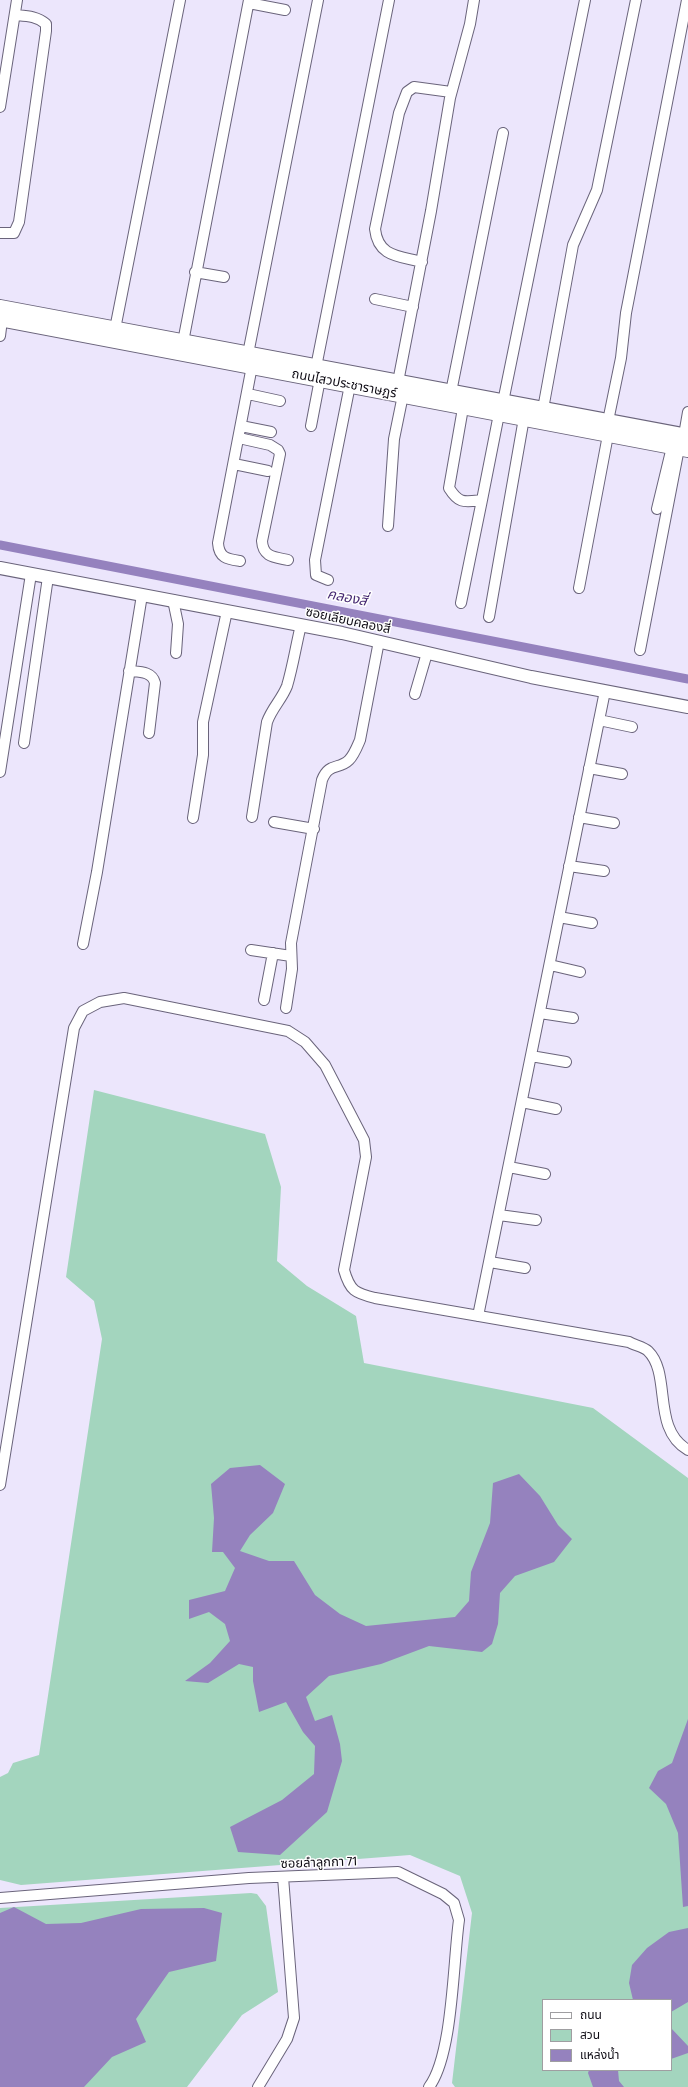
<!DOCTYPE html>
<html>
<head>
<meta charset="utf-8">
<style>
	body { margin:0 }
	#map { position:relative; width:688px; height:2087px; overflow:hidden; background:#ece6fc; font-family:"Fira Sans Condensed","Noto Sans Thai",sans-serif }
	canvas { display:block }
	.legend { position:absolute; left:542px; top:1999px; width:130px; height:72px; box-sizing:border-box; background:#fff; border:1px solid #9f9ea1; margin:0; padding:5px 7px; list-style:none; font-size:12px; color:#0f0c15 }
	.legend li { display:flex; align-items:center; gap:8px; height:20px }
	.legend b { width:20px; border:1px solid #9f9ea1 }
</style>
</head>
<body>
<div id="map">
<canvas width="688" height="2087"></canvas>
<ul class="legend">
<li><b style="height:5px;background:#fff"></b>ถนน</li>
<li><b style="height:11px;background:#a3d5be"></b>สวน</li>
<li><b style="height:11px;background:#9582be"></b>แหล่งน้ำ</li>
</ul>
</div>
<script>
const context = document.querySelector('canvas').getContext('2d');
context.lineJoin = 'round';
function fillPath(path, color) {
  context.fillStyle = color;
  context.fill(path, 'evenodd');
}
function stroke(path, color, width, dash) {
  context.strokeStyle = color;
  context.lineWidth = width;
  context.lineCap = dash ? 'butt' : 'round';
  context.setLineDash(dash || []);
  context.stroke(path);
}
function label(font, color, halo, rows, align = 'center') {
  context.font = font + ' "Fira Sans Condensed","Noto Sans Thai",sans-serif';
  context.lineWidth = 3;
  context.setLineDash([]);
  context.textBaseline = 'middle';
  context.strokeStyle = halo;
  context.fillStyle = color;
  for (const [text, x, y, turn = 0] of rows) {
    context.save();
    context.translate(x, y);
    context.rotate((+turn || 0) * Math.PI / 180);
    context.textAlign = isNaN(turn) ? turn : align;
    if (halo) context.strokeText(text, 0, 0);
    context.fillText(text, 0, 0);
    context.restore();
  }
}
fillPath(new Path2D(`
	M94 1090 265 1134 281 1187 277 1261 307 1286 356 1316 364 1363 593 1408 688 1478V2087H455L452 2083 472 1913 460 1876 410 1855 21 1885 0 1880V1777L8 1773 13 1763 39 1755 102 1339 94 1301 66 1277ZM543 2000H671V2070H543Z
	M251 1893 257 1894 266 1906 278 1992 242 2015 187 2087H0V1908Z`), '#a3d5be');
fillPath(new Path2D(`
	M260 1465 285 1484 273 1513 250 1535 240 1551 269 1561H294L315 1595 340 1614 366 1626 455 1617 469 1601 471 1572 490 1523 493 1483 519 1474 540 1496 558 1525 572 1539 554 1562 515 1576 500 1593 498 1624 492 1644 482 1652 429 1646 381 1664 329 1676 306 1697 315 1721 332 1715 340 1744 342 1761 327 1812 280 1855 238 1852 230 1827 282 1800 314 1774 315 1746 303 1732 286 1702 259 1712 253 1681V1667L239 1664 208 1683 185 1681 210 1663 230 1641 225 1624 209 1612 189 1619V1600L225 1591 235 1568 223 1552H212L214 1518 211 1484 230 1468Z
	M688 1719V1906L683 1907 678 1833 666 1804 649 1788 658 1771 672 1763Z
	M14 1907 46 1924 81 1923 141 1909 204 1908 222 1913 216 1961 169 1972 136 2019 146 2042 112 2057 84 2087H0V1913Z
	M688 1928V2002L671 2012V2000H633L629 1983 632 1965 647 1948 669 1932Z
	M671 2028 688 2046V2053L671 2059Z
	M589 2070H618L619 2081 624 2087H593L588 2073Z`), '#9582be');
stroke(new Path2D(`
	M0 545 688 679`), '#9582be', 9);
const minor = new Path2D(`
	M249 3 285 10
	M0 107 17 0
	M0 233H14L19 222 46 31V24C37 16 26 16 15 15
	M422 262C399 256 378 257 375 229L399 113 407 92 414 87 451 92
	M195 272 224 277
	M375 299 413 307
	M115 329 180 0
	M0 336 2 320
	M183 342 249 0
	M248 354 318 0
	M316 367 389 0
	M398 382 431 211 450 98 470 24 474 0
	M451 392 503 133
	M248 394 280 401
	M503 402 585 0
	M463 408 449 488C459 504 464 502 482 500L499 414
	M543 409 573 245 597 190 636 0
	M608 421 621 358 626 313 687 0
	M241 426 271 432
	M311 426 320 379
	M684 435 688 412
	M239 438 270 445 278 450 280 454 262 541C263 557 274 557 288 560
	M234 464 268 471
	M657 509 672 447
	M388 526 394 439 403 395
	M240 561C227 559 219 558 218 543L252 366
	M328 580 316 575 315 560 350 385
	M579 588 608 435
	M173 600 178 624 176 653
	M461 603 482 500
	M489 617 524 418
	M640 650 679 448
	M129 671C139 672 152 671 155 683L149 733
	M415 694 427 653
	M599 720 632 727
	M24 743 48 577
	M589 768 622 774
	M0 772 31 574
	M252 817 267 722C272 708 282 699 287 686 293 666 296 645 301 625
	M579 817 614 823
	M193 818 203 755V722L227 611
	M274 822 314 829
	M569 866 604 871
	M559 917 592 923
	M83 944 97 872 142 595
	M251 950 291 956
	M550 965 580 972
	M264 1000 273 953
	M286 1008 292 969 291 943 322 780C329 762 339 770 349 760 354 755 357 747 360 740L379 641
	M540 1013 573 1018
	M531 1056 566 1062
	M522 1102 556 1109
	M509 1167 545 1174
	M499 1215 536 1220
	M490 1262 525 1268
	M478 1316 605 691
	M0 1485 74 1028 83 1011 100 1002 124 998 288 1031 305 1042 325 1065 364 1140 366 1157 344 1270C350 1291 355 1293 375 1298L629 1342C634 1345 644 1347 648 1351 672 1374 651 1429 688 1450
	M0 1898 249 1878 398 1872 443 1894 454 1903 459 1920C453 1962 453 2055 429 2087
	M258 2087 287 2039 294 2018 283 1877`);
const tertiary = new Path2D(`
	M0 568 342 633 531 677 688 707`);
const secondary = new Path2D(`
	M0 307 688 436
	M0 319 688 450`);
stroke(minor, '#6a647b', 12);
stroke(tertiary, '#6a647b', 14);
stroke(secondary, '#6a647b', 16);
stroke(minor, '#fff', 10);
stroke(tertiary, '#fff', 12);
stroke(secondary, '#fff', 14);
label('13px', '#0f0c15', '#fff', [
	["ถนนไสวประชาราษฎร์",344,384,11],
	["ซอยเลียบคลองสี่",348,621,12],
	["ซอยลำลูกกา 71",319,1863,-2]
]);
label('italic 14px', '#472a73', '#fff', [
	["คลองสี่",347,598,11]
]);
</script>
</body>
</html>
